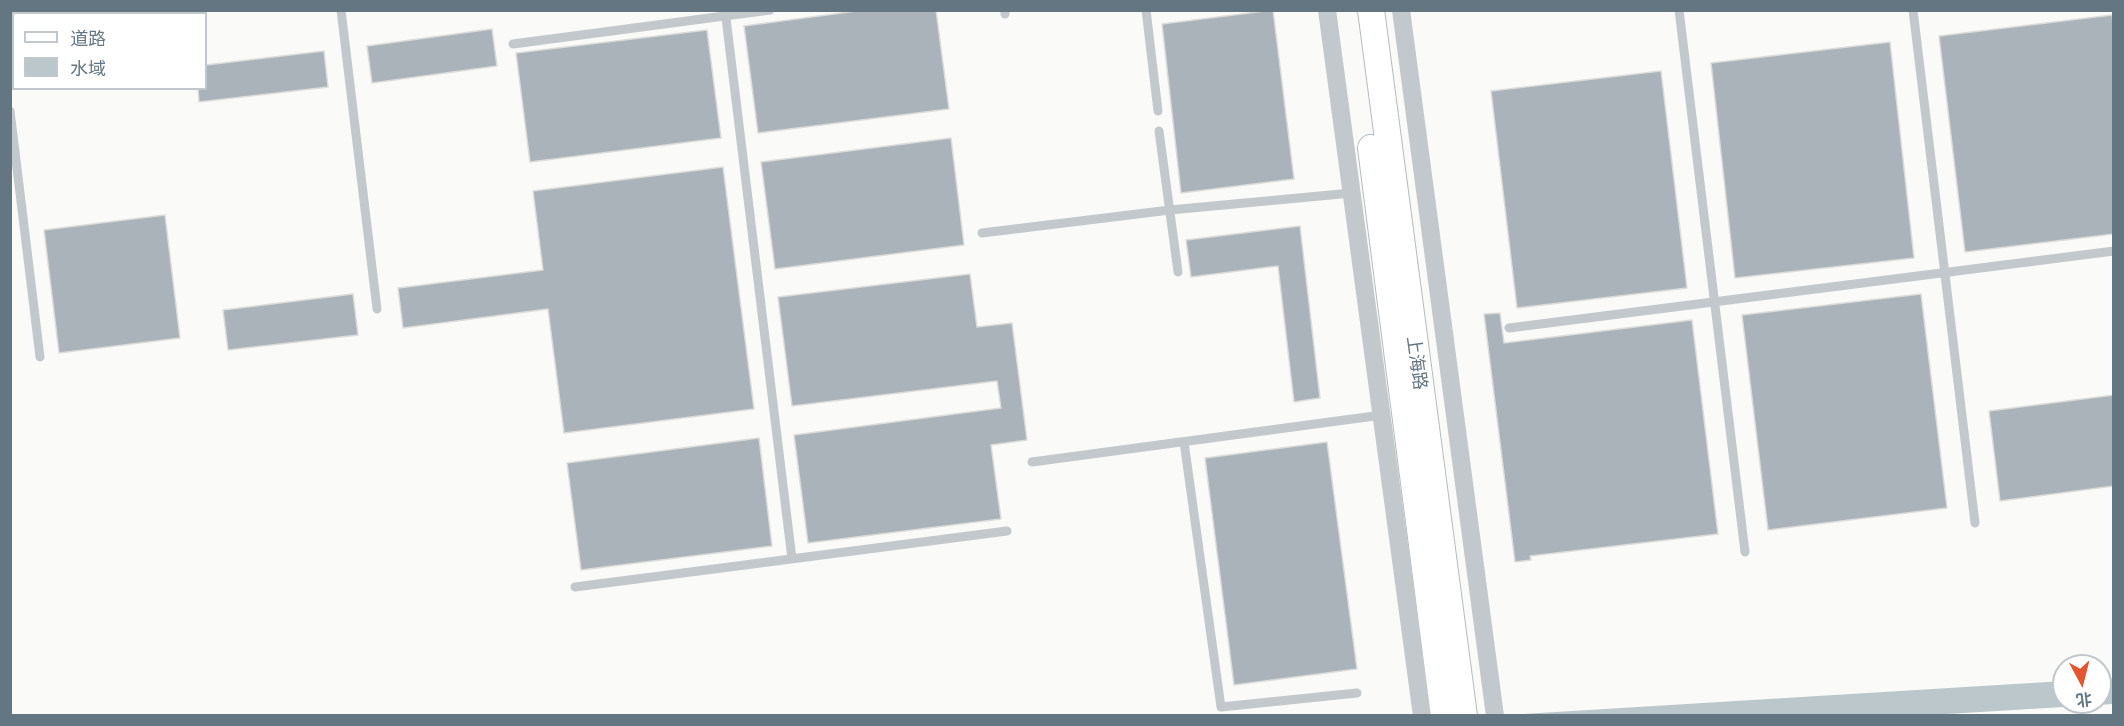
<!DOCTYPE html>
<html>
<head>
<meta charset="utf-8">
<style>
	body { margin:0 }
	#map { position:relative; width:2124px; height:726px; overflow:hidden; background:#fafaf8; font-family:Barlow,"Noto Sans SC",sans-serif }
	canvas { display:block }
	.frame { position:absolute; inset:0; border:12px solid #657683; pointer-events:none }
	.legend { position:absolute; left:12px; top:12px; width:195px; height:78px; box-sizing:border-box; background:#fff; border:2px solid #c1c8cd; margin:0; padding:8px 10px; list-style:none; font-size:18px; color:#657683 }
	.legend li { display:flex; align-items:center; gap:12px; height:30px }
	.legend b { width:30px; border:2px solid #c1c8cd }
	.north { position:absolute; left:2052px; top:654px; width:60px; height:60px; box-sizing:border-box; background:#fff; border:2px solid #c1c8cd; border-radius:50%; rotate:173deg; font-size:16px; font-weight:700; line-height:24px; text-align:center; color:#657683 }
	.north::after { content:''; display:block; margin:auto; width:21px; height:27px; background:#e4572e; clip-path:polygon(50% 0,100% 100%,50% 72%,0 100%) }
</style>
</head>
<body>
<div id="map">
<canvas width="2124" height="726"></canvas>
<div class="frame"></div>
<ul class="legend">
<li><b style="height:8px;background:#fff"></b>道路</li>
<li><b style="height:16px;background:#bbc7cb"></b>水域</li>
</ul>
<div class="north">北</div>
</div>
<script>
const context = document.querySelector('canvas').getContext('2d');
context.lineJoin = 'round';
function fillPath(path, color) {
  context.fillStyle = color;
  context.fill(path, 'evenodd');
}
function stroke(path, color, width, dash) {
  context.strokeStyle = color;
  context.lineWidth = width;
  context.lineCap = dash ? 'butt' : 'round';
  context.setLineDash(dash || []);
  context.stroke(path);
}
function label(font, color, halo, rows, align = 'center') {
  context.font = font + ' Barlow,"Noto Sans SC",sans-serif';
  context.lineWidth = 6;
  context.setLineDash([]);
  context.textBaseline = 'middle';
  context.strokeStyle = halo;
  context.fillStyle = color;
  for (const [text, x, y, turn = 0] of rows) {
    context.save();
    context.translate(x, y);
    context.rotate((+turn || 0) * Math.PI / 180);
    context.textAlign = isNaN(turn) ? turn : align;
    if (halo) context.strokeText(text, 0, 0);
    context.fillText(text, 0, 0);
    context.restore();
  }
}
fillPath(new Path2D(`
	M2113 678V704L1931 715 1490 716 2064 681V702H2100V679Z`), '#bbc7cb');
const building = new Path2D(`
	M864 10H936L949 109 758 133 744 26Z
	M1273 10 1294 179 1181 193 1162 24Z
	M2112 15 2114 29V234L1965 252 1939 36Z
	M492 29 497 66 372 83 367 46Z
	M707 30 721 138 530 162 516 53Z
	M1890 42 1914 258 1735 278 1711 63Z
	M324 51 328 87 199 102 198 88H206V65Z
	M1661 71 1687 288 1517 308 1491 91Z
	M951 138 964 245 775 269 761 162Z
	M723 167 754 409 564 433 548 309 403 328 398 288 543 270 533 191Z
	M165 215 180 338 59 353 44 230Z
	M1300 226 1320 398 1294 402 1278 266 1191 277 1186 240Z
	M970 274 977 327 1012 323 1027 440 991 445 1001 519 808 543 794 435 1001 408 997 381 792 406 778 297Z
	M353 294 358 335 228 350 223 310Z
	M1921 294 1947 508 1768 530 1742 315Z
	M1500 313 1504 343 1692 320 1718 534 1530 556 1531 560 1515 562 1484 314Z
	M2114 395V486L2000 501 1989 411Z
	M759 438 772 546 581 570 567 463Z
	M1327 442 1357 669 1234 685 1205 458Z`);
fillPath(building, '#aab3b9');
stroke(building, '#dcdcda', 1.5);
const secondary = new Path2D(`
	M1371 10 1464 716
	M1371 148 1444 716`);
stroke(secondary, '#b3babf', 28);
stroke(new Path2D(`
	M341 10 377 309
	M725 10 792 559
	M1005 10V14
	M1146 10 1158 111
	M1679 10 1745 552
	M1913 10 1975 523
	M513 44 770 10
	M10 111 40 357
	M1159 131 1178 272
	M982 233 1170 210 1352 193
	M1509 328 2114 251
	M1184 442 1221 707 1357 693
	M1032 462 1382 415
	M575 587 1007 531`), '#c3c8cc', 9);
stroke(new Path2D(`
	M1327 10 1422 716
	M1401 10 1495 716`), '#c3c8cc', 18);
stroke(secondary, '#fff', 26);
label('18px', '#657683', '#fff', [
	["上海路",1417,363,82]
]);
</script>
</body>
</html>
